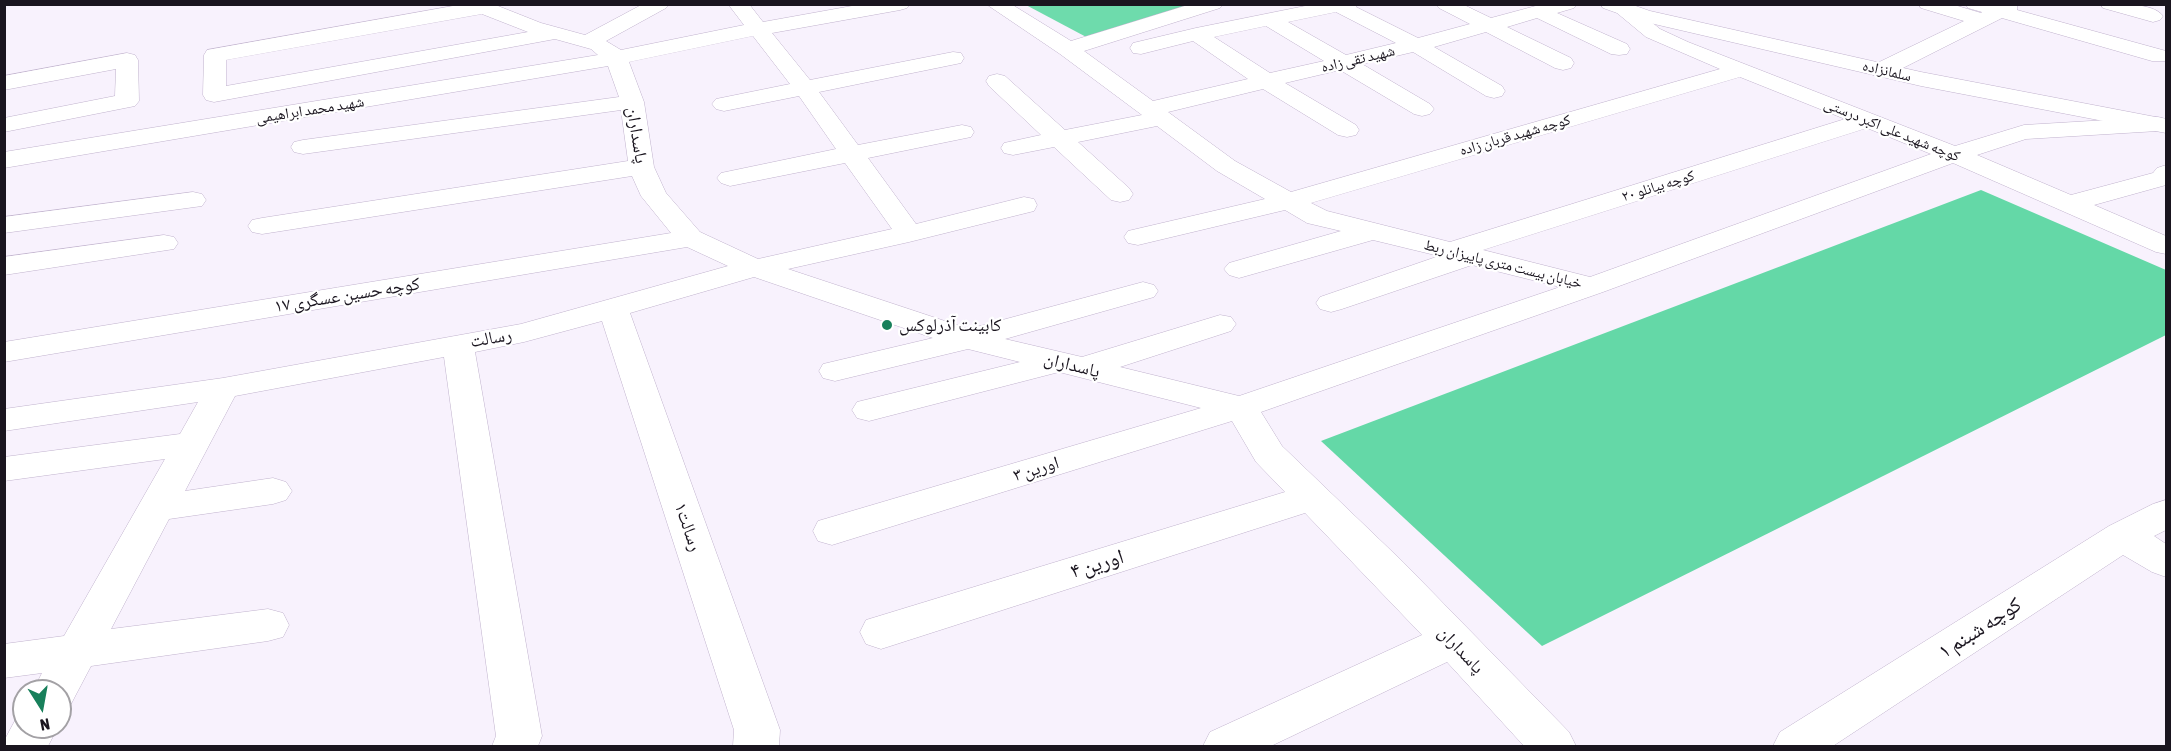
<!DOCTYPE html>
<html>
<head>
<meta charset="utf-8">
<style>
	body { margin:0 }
	#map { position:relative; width:2171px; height:751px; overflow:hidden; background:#f8f2fd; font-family:"Asap Condensed",sans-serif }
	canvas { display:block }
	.frame { position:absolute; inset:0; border:6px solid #1a151f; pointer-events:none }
	.north { position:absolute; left:12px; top:679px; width:60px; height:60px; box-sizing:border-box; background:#fff; border:2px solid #a3a1a5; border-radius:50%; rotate:169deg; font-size:16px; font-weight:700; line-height:24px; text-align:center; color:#1a151f }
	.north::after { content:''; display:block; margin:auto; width:21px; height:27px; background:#18805b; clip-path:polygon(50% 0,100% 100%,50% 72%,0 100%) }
</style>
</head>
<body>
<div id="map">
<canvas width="2171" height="751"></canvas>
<div class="frame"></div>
<div class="north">N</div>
</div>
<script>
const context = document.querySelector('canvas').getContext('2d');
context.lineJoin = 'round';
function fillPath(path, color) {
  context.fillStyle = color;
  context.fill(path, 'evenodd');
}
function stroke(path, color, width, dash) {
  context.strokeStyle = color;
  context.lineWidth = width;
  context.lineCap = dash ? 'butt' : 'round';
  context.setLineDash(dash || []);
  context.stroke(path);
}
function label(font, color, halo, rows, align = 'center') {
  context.font = font + ' "Asap Condensed","Noto Naskh Arabic",sans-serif';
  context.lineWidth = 4.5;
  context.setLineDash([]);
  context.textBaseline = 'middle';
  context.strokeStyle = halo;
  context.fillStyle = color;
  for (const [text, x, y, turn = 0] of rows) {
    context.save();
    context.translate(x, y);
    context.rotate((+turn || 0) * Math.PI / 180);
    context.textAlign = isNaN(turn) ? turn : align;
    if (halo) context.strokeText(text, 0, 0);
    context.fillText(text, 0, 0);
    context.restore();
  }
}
fillPath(new Path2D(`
	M1026 5H1196L1090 39Z`), '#6edbac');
fillPath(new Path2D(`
	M1981 190 2166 270V335L1542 646 1321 441Z`), '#64d8a7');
const minor = new Path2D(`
	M464 4H493L541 23 585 35 643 4H669L666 8 606 41 621 50 744 25 728 4H749L763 22 863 4H910L907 8 900 10 772 33 810 80 953 52 961 53 964 58 961 63 819 92 858 145 962 125 971 127 974 132 971 137 868 158 916 224 1024 197 1034 199 1037 205 1034 211 909 242 788 269 969 329 1143 282 1154 285 1158 291 1154 297 1005 339 1082 357 1220 315 1231 317 1236 324 1231 331 1120 367 1239 396 1560 287 1472 265 1342 309 1331 312 1320 309 1316 303 1320 297 1439 256 1373 240 1239 278 1229 275 1224 269 1229 263 1341 231 1307 223 1285 210 1138 245 1128 243 1124 237 1128 231 1265 199 1217 171 1157 126 1078 142 1129 188 1133 194 1129 200 1120 202 1111 200 1054 147 1013 155 1004 153 1001 148 1004 143 1041 135 989 86 986 81 989 76 997 74 1005 76 1065 130 1142 115 1060 54 986 4H1011L1071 41 1191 4H1223L1220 8 1084 51 1153 101 1248 79 1193 41 1141 54 1133 53 1130 48 1133 43 1196 28 1315 4H1358L1356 7 1418 38 1470 24 1439 8 1436 4H1462L1491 18 1543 4H1577L1574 8 1557 13 1627 44 1630 49 1627 54 1619 55 1611 54 1537 18 1507 27 1571 58 1574 63 1571 68 1563 70 1555 68 1486 32 1434 47 1502 86 1505 91 1502 96 1494 98 1486 96 1413 52 1362 64 1430 104 1434 109 1430 114 1422 116 1414 114 1340 70 1285 83 1356 125 1359 130 1356 135 1347 137 1338 135 1263 89 1168 112 1235 161 1291 192 1720 69 1646 37 1611 8 1613 4H1629L1660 29 1688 42 1955 146 2024 125 2158 117 2166 119V129L2158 131 2026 139 1977 155 2071 195 2153 173 2157 168 2166 165V185L2094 205 2166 236V254L2156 252 1953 163 1603 292 1261 412 1282 446 1403 562 1569 732 1576 746H1524L1447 662 1271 746H1203L1210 732 1422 635 1305 513 881 649 866 644 860 632 866 620 1285 492 1256 462 1232 421 832 545 818 541 813 531 818 521 1201 408 1059 372 869 421 857 418 852 410 857 402 1020 362 968 349 835 381 823 378 819 371 823 364 933 338 754 277 630 313 780 730 779 746H733L734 730 602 321 524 342 475 352 542 736 538 746H492L496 736 444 357 235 396 185 491 273 478 286 482 292 491 286 500 273 504 169 519 111 629 268 609 283 613 289 625 283 637 268 641 91 666 71 704 60 708V691H33L42 673 4 678V644L64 636 165 459 4 481V457L180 434 198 402 4 431V409L223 378 521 324 728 266 687 247 4 362V342L671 233 641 196 632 176 262 234 252 232 248 226 252 220 262 218 628 161 621 110 303 154 294 152 291 147 294 142 303 140 619 97 608 66 4 168V152L598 55 591 49 555 39 214 102 206 100 203 95 204 55 207 50ZM1336 12 1396 43 1346 55 1288 22ZM482 14 528 32 226 86V60ZM1266 26 1324 61 1270 73 1214 37ZM753 36 790 84 716 99 712 104 716 109 724 111 799 96 836 149 721 173 717 178 721 183 730 186 845 163 892 229 758 259 700 232 666 193 654 167 644 102 629 62ZM1740 77 1845 119 1450 242 1327 211 1311 203ZM1867 128 1931 154 1590 277 1483 250Z
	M1918 4H1951L1981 13 1982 12 1968 8 1965 4H2017V10L2166 51V61H2152L2002 18 1889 75 1881 77 1873 75 1870 70 1873 65 1964 21 1921 8Z
	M2100 4C2116 4 2153 2 2163 16L2160 20 2153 22 2103 8Z
	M127 53 135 55 138 60 139 101 135 106 4 132V118L115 96 116 69 4 90V76Z
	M193 192 202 194 206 200 202 206 4 233V217Z
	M164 235 174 237 178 243 174 249 4 275V257Z
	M2166 500V530L2154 536 2166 544V577L2152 572 2123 555 1833 746H1773L1780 732 2109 526 2153 504Z
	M24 711V727H58L48 746H4V741L19 713Z`);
const major = new Path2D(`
	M1600 4H1630L1650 11 1921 72 2166 119V133L1921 86 1637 20 1603 8Z`);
stroke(minor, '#c0b2cd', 1);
stroke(major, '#c0b2cd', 1);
fillPath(minor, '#fff');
fillPath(major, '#fff');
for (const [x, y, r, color] of [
	[887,325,6,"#18805b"]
]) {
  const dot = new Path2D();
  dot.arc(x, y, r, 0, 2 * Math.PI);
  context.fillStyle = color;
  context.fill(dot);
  stroke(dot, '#fff', 2);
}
label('15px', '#1a151f', '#fff', [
	["شهید تقی زاده",1358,59,-13],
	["سلمانزاده",1887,71,13],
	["شهید محمد ابراهیمی",310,110,-9],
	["کوچه شهید علی اکبر درستی",1892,130,22],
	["کوچه شهید قربان زاده",1515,135,-16],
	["کوچه بیانلو ۲۰",1658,186,-17],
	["خیابان بیست متری پاییزان ربط",1503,264,14]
]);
label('18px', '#1a151f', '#fff', [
	["پاسداران",637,135,81],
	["کوچه حسین عسگری ۱۷",347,295,-9],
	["رسالت",491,338,-10],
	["پاسداران",1072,365,14],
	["اورین ۳",1036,469,-17],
	["رسالت۱",688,527,71],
	["پاسداران",1461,650,47]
]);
label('18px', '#1a151f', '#fff', [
	["کابینت آذرلوکس",899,325]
], 'left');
label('21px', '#1a151f', '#fff', [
	["اورین ۴",1097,564,-17],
	["کوچه شبنم ۱",1980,628,-33]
]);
</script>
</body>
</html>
